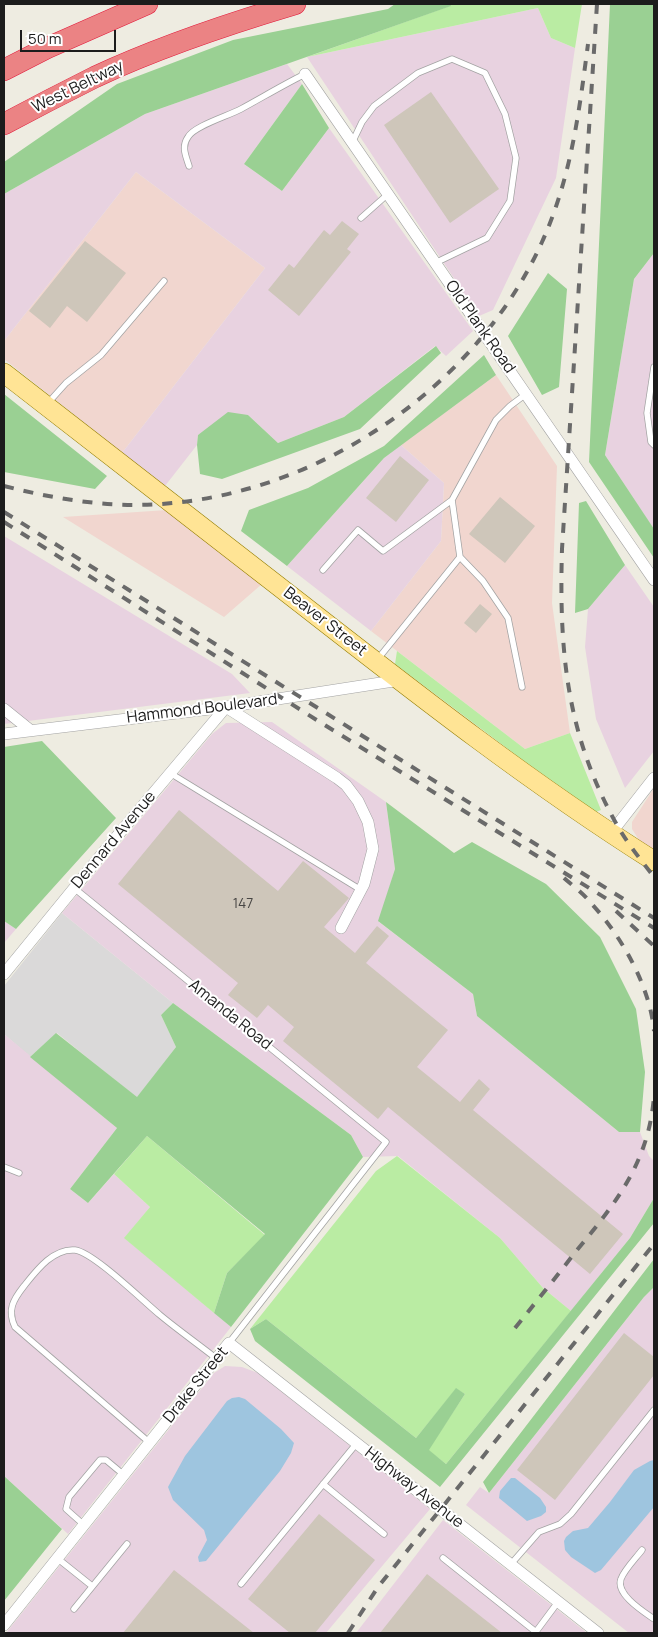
<!DOCTYPE html>
<html>
<head>
<meta charset="utf-8">
<style>
	body { margin:0 }
	#map { position:relative; width:658px; height:1637px; overflow:hidden; background:#eeece1; font-family:Manrope,sans-serif }
	canvas { display:block }
	.frame { position:absolute; inset:0; border:5px solid #1c1c1c; pointer-events:none }
	.scale { position:absolute; left:20px; top:30px; width:96px; height:22px; box-sizing:border-box; border:2px solid #1c1c1c; border-top:0; padding-left:6px; font-size:15px; line-height:18px; white-space:nowrap; color:#1c1c1c; -webkit-text-stroke:4px #fff; paint-order:stroke }
</style>
</head>
<body>
<div id="map">
<canvas width="658" height="1637"></canvas>
<div class="frame"></div>
<div class="scale">50 m</div>
</div>
<script>
const context = document.querySelector('canvas').getContext('2d');
context.lineJoin = 'round';
function fillPath(path, color) {
  context.fillStyle = color;
  context.fill(path, 'evenodd');
}
function stroke(path, color, width, dash) {
  context.strokeStyle = color;
  context.lineWidth = width;
  context.lineCap = dash ? 'butt' : 'round';
  context.setLineDash(dash || []);
  context.stroke(path);
}
function label(font, color, halo, rows, align = 'center') {
  context.font = font + ' Manrope,sans-serif';
  context.lineWidth = 4;
  context.setLineDash([]);
  context.textBaseline = 'middle';
  context.strokeStyle = halo;
  context.fillStyle = color;
  for (const [text, x, y, turn = 0] of rows) {
    context.save();
    context.translate(x, y);
    context.rotate((+turn || 0) * Math.PI / 180);
    context.textAlign = isNaN(turn) ? turn : align;
    if (halo) context.strokeText(text, 0, 0);
    context.fillText(text, 0, 0);
    context.restore();
  }
}
fillPath(new Path2D(`
	M62 913 173 1003 161 1015 176 1047 137 1098 57 1033 30 1057 4 1034V986Z`), '#dad9d9');
fillPath(new Path2D(`
	M136 172 265 268 122 453 4 359V341Z
	M496 375 557 466 552 603 570 733 525 749 371 631 441 541 444 483 401 445Z
	M167 510 262 584 224 617 63 517Z
	M654 788V850L639 840 632 829V822Z`), '#f1d6cf');
fillPath(new Path2D(`
	M538 8 551 38 575 48 556 178 493 310 479 316 307 57Z
	M287 64 302 84 244 164 282 191 329 128 473 331 446 356 435 346 344 417 278 443 248 415 198 435 197 445 165 486 122 453 265 268 136 172 4 341V194L145 114Z
	M654 253V527L653 528 605 455 634 279Z
	M401 445 444 483 441 541 371 631 287 566 384 458Z
	M4 536 232 674 250 693 4 724Z
	M625 565 654 607V751L625 788 596 719 585 647 588 609Z
	M272 722 386 802 395 869 379 922 473 994 477 1016 619 1132H640L649 1156 654 1161V1198L630 1238 571 1311 543 1288 500 1238 398 1156 363 1157 351 1135 173 1003 62 913 212 734 226 723Z
	M4 921 16 929 4 943Z
	M4 1034 117 1128 70 1189 88 1203 114 1174 150 1207 125 1238 231 1327 68 1534 4 1476Z
	M654 1287V1633H629L466 1505 480 1487 489 1493 644 1297Z
	M225 1366 242 1367 258 1373 430 1509 326 1633H6L214 1373Z
	M443 1520 587 1633H356Z`), '#e8d2e0');
fillPath(new Path2D(`
	M450 4H582L575 48 551 38 538 8 307 57 450 6Z
	M397 651 525 749 570 733 601 810 596 812 520 758 395 664Z
	M147 1136 265 1235 227 1273 214 1313 124 1238 150 1207 114 1174Z
	M397 1156 500 1238 543 1288 571 1311 446 1464 428 1450 465 1394 456 1389 416 1438 266 1319 250 1329 376 1171Z`), '#baeca3');
fillPath(new Path2D(`
	M395 4H450L451 6 145 114 4 194V162L117 84 233 40 388 9Z
	M610 4H654V253L634 279 605 455 654 529V558L589 462Z
	M302 84 329 128 282 191 244 164Z
	M548 273 567 289 559 387 542 395 508 336Z
	M436 346 441 353 360 429 222 479 200 474 197 445 198 435 228 412 248 415 278 443 344 417Z
	M484 355 496 375 384 458 287 566 241 531 249 510 308 488 384 446Z
	M4 394 107 476 95 489 4 472Z
	M586 501 625 565 588 609 575 613 579 503Z
	M42 741 116 818 16 929 4 921V747Z
	M386 802 454 853 472 842 546 884 600 937 636 1009 645 1072 640 1132H619L477 1016 473 994 378 921 395 869Z
	M173 1003 351 1135 363 1157 231 1327 214 1313 227 1273 265 1234 147 1136 88 1203 70 1189 117 1128 30 1057 56 1033 137 1097 176 1047 161 1015Z
	M654 1198V1223L440 1487 255 1341 250 1329 266 1319 416 1438 456 1388 465 1394 429 1450 446 1464 630 1238Z
	M654 1259V1287L644 1297 489 1493 483 1482Z
	M4 1476 62 1529 4 1601Z`), '#9ad093');
fillPath(new Path2D(`
	M239 1397 245 1399 281 1429 294 1443 291 1453 280 1471 206 1561 199 1562 198 1557 207 1540 204 1530 173 1500 168 1487 185 1456 227 1401 232 1398Z
	M654 1460V1507L601 1570 595 1573 571 1557 565 1550 564 1541 566 1537 573 1531 588 1528 610 1502 634 1470 650 1461Z
	M511 1478H515L540 1498 546 1507V1512L541 1516 527 1521 499 1498 500 1491Z`), '#9ec5df');
fillPath(new Path2D(`
	M431 92 499 189 450 223 384 125Z
	M342 221 359 234 347 249 351 252 299 316 268 290 289 264 294 268 324 230 330 235Z
	M85 241 126 273 87 322 67 306 50 328 29 311Z
	M400 456 429 480 396 522 366 498Z
	M500 497 535 526 505 563 469 534Z
	M480 604 492 614 476 633 464 623Z
	M179 810 278 891 303 861 349 898 324 927 355 953 377 926 389 936 366 963 448 1030 417 1067 460 1102 479 1079 490 1089 473 1110 623 1234 590 1274 388 1107 378 1119 283 1041 294 1027 268 1005 257 1018 228 995 238 983 118 884Z
	M624 1333 654 1357V1375L555 1500 517 1470Z
	M319 1514 375 1560 315 1633H290L248 1599Z
	M174 1570 254 1633H123Z
	M427 1574 502 1633H380Z`), '#cec6ba');
const lane = new Path2D(`
	M352 143 362 122 374 106 418 73 452 59 485 73 505 114 516 158 510 201 487 238 435 263
	M189 166C186 156 181 147 188 137 194 126 228 116 241 109 263 97 283 85 305 74
	M361 218 388 194
	M654 367 647 413 651 442 654 445
	M48 403 66 383 101 355 164 281
	M460 557 483 581 508 618 522 687
	M323 570 358 530 383 551 452 500
	M377 660 460 557 452 500 496 420 510 406 526 394
	M170 773 361 890
	M74 888 386 1142 229 1343
	M4 1167 19 1173
	M150 1443 15 1327C7 1310 13 1300 24 1286 36 1271 53 1248 75 1250 93 1252 143 1301 160 1315 178 1330 198 1344 217 1359
	M323 1484 384 1534
	M84 1525 66 1509 69 1497 100 1460H106L124 1475
	M642 1550C636 1558 624 1570 621 1579 615 1594 644 1612 654 1619
	M57 1558 92 1586
	M443 1558 536 1632
	M511 1564 539 1532 560 1524 571 1514 654 1410
	M241 1584 357 1443
	M74 1609 127 1544
	M535 1633 558 1602`);
const street = new Path2D(`
	M305 74 654 580
	M4 709 30 730
	M4 734 226 707 400 680
	M611 833 654 778
	M4 974 102 854 226 707 337 778 346 785 358 801 368 822 373 849 364 884 341 928
	M4 1625 229 1343 598 1633`);
const primary = new Path2D(`
	M4 373C104 451 204 528 304 606 418 695 532 784 654 861`);
const highway = new Path2D(`
	M4 70 47 48 147 4
	M4 124C34 108 65 92 95 77 159 47 228 24 295 4`);
stroke(lane, '#a3a3a3', 7);
stroke(street, '#a3a3a3', 12);
stroke(primary, '#947e00', 20);
stroke(highway, '#e1193a', 22);
stroke(lane, '#fff', 5.5);
stroke(street, '#fff', 11);
stroke(primary, '#ffe495', 19);
stroke(highway, '#eb8384', 21);
stroke(new Path2D(`
	M597 4 562 549C559 650 566 734 617 825 627 843 641 860 654 877
	M4 486C59 500 115 509 172 503 326 489 478 384 542 242 571 178 579 113 588 44
	M4 512 654 918
	M4 522 323 724 654 928
	M564 878C573 886 583 893 590 902 621 935 650 986 654 1031
	M616 911 654 946
	M515 1328C536 1302 557 1276 577 1250 617 1202 649 1161 654 1096
	M348 1633 378 1587 654 1244`), '#6a6a6a', 4, [10, 10]);
label('14px', '#484644', null, [
	["147",243,904]
]);
label('16px', '#1c1c1c', '#fff', [
	["West Beltway",78,87,-26],
	["Old Plank Road",480,327,55],
	["Beaver Street",325,622,38],
	["Hammond Boulevard",202,709,-7],
	["Dennard Avenue",114,840,-50],
	["Amanda Road",230,1015,39],
	["Drake Street",196,1385,-51],
	["Highway Avenue",414,1488,38]
]);
</script>
</body>
</html>
